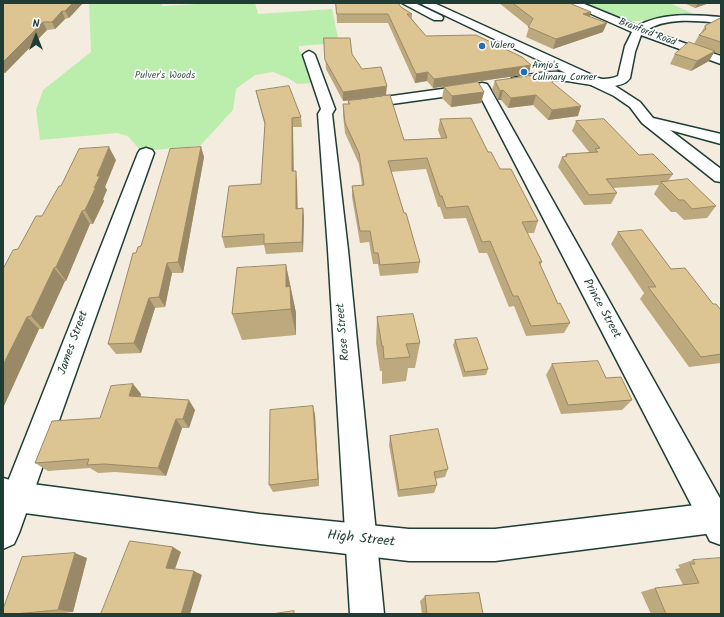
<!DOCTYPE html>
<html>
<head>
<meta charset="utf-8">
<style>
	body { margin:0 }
	#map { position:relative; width:724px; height:617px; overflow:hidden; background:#f4eddf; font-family:Kalam,sans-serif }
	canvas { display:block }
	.frame { position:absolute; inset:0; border:4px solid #1f3d34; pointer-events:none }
	.north { position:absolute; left:16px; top:16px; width:40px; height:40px; -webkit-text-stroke:3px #fff; paint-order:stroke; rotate:0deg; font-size:11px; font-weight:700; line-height:16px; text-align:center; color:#1f3d34 }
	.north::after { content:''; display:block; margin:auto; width:14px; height:18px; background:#1f3d34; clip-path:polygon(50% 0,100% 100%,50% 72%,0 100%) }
</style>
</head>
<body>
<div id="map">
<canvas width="724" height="617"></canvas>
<div class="frame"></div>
<div class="north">N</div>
</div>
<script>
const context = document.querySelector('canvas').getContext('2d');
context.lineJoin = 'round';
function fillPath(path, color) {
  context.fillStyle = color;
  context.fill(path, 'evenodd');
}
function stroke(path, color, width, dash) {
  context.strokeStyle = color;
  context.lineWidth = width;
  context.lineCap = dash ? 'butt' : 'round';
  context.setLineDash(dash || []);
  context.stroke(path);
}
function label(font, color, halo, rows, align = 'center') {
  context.font = font + ' Kalam,sans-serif';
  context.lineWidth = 3.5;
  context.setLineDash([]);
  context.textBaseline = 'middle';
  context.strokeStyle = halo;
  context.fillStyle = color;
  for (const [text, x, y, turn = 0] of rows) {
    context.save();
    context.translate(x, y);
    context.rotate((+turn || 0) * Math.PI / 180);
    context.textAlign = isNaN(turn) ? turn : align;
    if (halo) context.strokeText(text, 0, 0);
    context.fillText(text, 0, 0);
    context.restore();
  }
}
fillPath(new Path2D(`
	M89 3H162V6L215 3H255L258 14 332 9 339 43 299 46V50L310 65 314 83 297 84 288 78 273 72 255 75 236 89 233 110 200 146 141 151 128 136 117 133 40 140 36 110 43 90 91 52Z
	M579 3H669L692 13 691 16 626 22Z`), '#bbedad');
const street = new Path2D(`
	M569 3H582L638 26C662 12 694 15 721 17V23C698 21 667 17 647 30L721 56V64L641 35 635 52 630 78C618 96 573 79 554 80 542 80 529 83 517 85L512 84 511 81 512 78C527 75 544 71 559 72 578 73 601 84 618 76L625 46 632 32 571 5Z
	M309 51 313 53 315 55 335 109 332 114 348 250 384 614H350L328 250 318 114 321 109 303 55 305 53Z
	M482 83 487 84 489 87 721 500V545L710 541 477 90 471 93 363 108 358 107 356 104 358 101 363 100 471 85 476 86 477 84Z
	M146 148 152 150 154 153 19 533 14 544 3 549V494L138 153 140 150Z`);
const secondary = new Path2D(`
	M402 3H415L442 16 443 18 442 20H434Z
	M421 3H434L612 84 640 102 653 118 721 134V144L670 130 721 169V182L715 181 642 123 630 107 614 96 423 5Z
	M3 478 17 482 260 514 409 529H495L721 502V532L495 561H409L260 544 17 512 3 508Z`);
stroke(street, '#1f3d34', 3);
stroke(secondary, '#1f3d34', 3);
fillPath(street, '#fff');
fillPath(secondary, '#fff');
fillPath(new Path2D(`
	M4 3H83L69 18 65 19 55 29 47 30 5 73H3V4Z
	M336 3 401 7 412 14V19L426 36 529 74 433 88 427 81 415 83 388 23H337Z
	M499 3H569L590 17 603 32 553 49 526 37 529 27Z
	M684 3H709L695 8Z
	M721 18V52L719 54 714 52 709 61 691 71 670 64 675 54 694 44 699 35 701 33 705 26Z
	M324 38 352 54 362 69 386 95 343 101 326 69Z
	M542 74 578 116 548 120 533 105 508 108 501 100H498L492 90 495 81Z
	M444 87 484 92 481 103 451 107 442 98Z
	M256 91 301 117 302 127H293V171L297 181V209L303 208 304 218 303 252 266 254 264 245 225 248 222 237 261 184 265 126 258 100Z
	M348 101 404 140 441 138 438 130 440 119 488 152 500 169 538 221 534 233H527L542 262 540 266 558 304 570 323 564 333 526 336 514 306 509 307 487 253H479L466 218 444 219 440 207H438L426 169 391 172 404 213 420 262 418 273 380 276 378 264H373L369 242 360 243 352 197V186L362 185 359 164 345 133 343 115V104H348Z
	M576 121 639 155 673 174 668 181 716 206 707 218 684 220 676 212H671L654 194 659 185 613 188 617 193 611 204 584 205 558 167 562 157 565 156 566 154 590 153 572 131Z
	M201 147 204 157 183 273H172L165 307 155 308 141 353 116 354 108 344 136 253 141 246Z
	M116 160 105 187 107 190 103 199 104 201 93 224H90L66 281H65L43 329H39L3 408V269L42 216 61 186Z
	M618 232 671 269 713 304 721 310V363L689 367 640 299 644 293 611 244Z
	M286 265 296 313V335L242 340 232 314Z
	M377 317 420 343 415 368H408L406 381 382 384V371H380L376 343Z
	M455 340 488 369 486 375 463 377 453 345Z
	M552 364 606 378 632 400 622 410 561 414 546 375Z
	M133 384 141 394 140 397 195 410 189 428H182L166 476 115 472 98 473 90 468 48 471 35 463 100 418Z
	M313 406 315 415 319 486 273 492 269 485Z
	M390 436 448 469 445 477 435 479 437 485 434 493 398 497 389 445Z
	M87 558 73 612 57 614H3Z
	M693 560 721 614H651L641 592 655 588 683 585 675 569 680 568 678 565Z
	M425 596 483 614H422L420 601Z`), '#bda97e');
fillPath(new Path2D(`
	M73 3H83L69 18 65 11Z
	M698 3H709L695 8Z
	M62 11 65 19 55 29 52 22Z
	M591 12 588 22 583 14Z
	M43 22 47 30 5 73 3 70V62Z
	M607 23 603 32 553 49 556 39Z
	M715 51 709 61 691 71 697 61Z
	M531 65 529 74 433 88 434 79Z
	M428 72 427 81 415 83 416 74Z
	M387 86 386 95 343 101V92Z
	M503 90 501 100H498L500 91Z
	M484 92 481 103 451 107 452 96Z
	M536 95 533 105 508 108 511 98Z
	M581 106 578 116 548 120 552 110Z
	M292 118 293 127 294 181 292 171Z
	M109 147 116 160 105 187 107 190 103 199 104 201 93 224 85 210 94 188 97 176Z
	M201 147 204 157 183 273 178 262Z
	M296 171 297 181 298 219 296 209Z
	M303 208 304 218 303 252 302 242Z
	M82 211 90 224 66 281 56 267Z
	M167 263 172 273 165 307 159 297Z
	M286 265 296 313V335L286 287Z
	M54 268 65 281 43 329 31 316Z
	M149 298 155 308 141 353 134 343Z
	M27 317 39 329 3 408V365Z
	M133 384 141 394 138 406 129 396Z
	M189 400 195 410 189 428 183 419Z
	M313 406 315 415 319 486 318 479Z
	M176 419 182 428 166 476 158 468Z
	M173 547 181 552 174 572 166 568Z
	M75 553 87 558 73 612 58 610Z
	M194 571 202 575 190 614H181Z`), '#9a8967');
const building = new Path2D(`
	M4 3H73L65 11H62L52 22H43L3 62V4Z
	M336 3H398L401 7 412 14H407L426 36 476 35 522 57 531 65 434 79 428 72 416 74 388 14H337Z
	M513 3H569L591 12 583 14 607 23 556 39 528 27 533 19Z
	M721 18V42L699 35 706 29 705 26Z
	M324 38H350L352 54 362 69 381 67 387 86 343 92 325 60Z
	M689 42 715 51 697 61 675 54Z
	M542 74 581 106 552 110 536 95 511 98 503 90 500 91 495 81Z
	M478 82 484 92 452 96 444 87Z
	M289 86 301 117 292 118V171H296V209L303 208 302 242 264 244V234L222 237 229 186 261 184 265 123 256 91Z
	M390 95 404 140 447 138 440 119 471 118 488 152H491L500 169H511L538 221 522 222 542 262H539L558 304 560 303 570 323 531 326 518 296H513L490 241 482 242 468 206 446 208 442 196H440L427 158 388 161 404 213H406L420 262 380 265 378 253H374L370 231H360L352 186 364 185 359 153 345 123 343 104H350L348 101Z
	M604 119 639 155 653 154 673 174 606 179 617 193 589 195 562 157 567 156 566 154 598 152 595 149 600 148 576 121Z
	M109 147 97 176H100L94 188 96 187 85 210 82 211 56 267 54 268 31 316 27 317 3 365V269L13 250 18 249 36 216H42L59 186H61L79 149Z
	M201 147 178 262 167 263 159 297 149 298 134 343 108 344 133 253H136L138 247 141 246 170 149Z
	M688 179 716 206 692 209 684 200H679L661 182Z
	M642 230 671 269 685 268 713 304H716L721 310V354L701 357 648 287H656L618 232Z
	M286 265V287L290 286 291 309 232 314 237 268Z
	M413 314 420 343 406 344 410 357 384 359 383 346H382L377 317Z
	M477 338 488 369 465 372 455 340Z
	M598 361 606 378 621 377 632 400 568 405 552 364Z
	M133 384 129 396 189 400 183 419H176L158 468 104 464 87 465 89 459 35 463 52 421 100 418 111 386Z
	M313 406 318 479 269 485 270 410Z
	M438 429 448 469 434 472 437 485 399 490 390 436Z
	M130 541 173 547 166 568 194 571 181 614H101Z
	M75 553 58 610 14 614H3V609L22 557Z
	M721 558V614H666L655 588 699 583 690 564H695L693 560Z
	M479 593 483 614H427L425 596Z
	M294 611V614H272Z`);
fillPath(building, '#dcc493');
stroke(building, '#9a8967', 1);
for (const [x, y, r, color] of [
	[482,46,4,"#1f6fb2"],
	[524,72,4,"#1f6fb2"]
]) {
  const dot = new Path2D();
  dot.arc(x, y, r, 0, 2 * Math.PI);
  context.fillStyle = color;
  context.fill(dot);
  stroke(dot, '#fff', 1.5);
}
label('10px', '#1f3d34', '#fff', [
	["Branford Road",647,33,21]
]);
label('10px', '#1f3d34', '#fff', [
	["Valero",490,46],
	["Amjo's",532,66],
	["Culinary Corner",532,78]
], 'left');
label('10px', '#3e604c', '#fff', [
	["Pulver's Woods",165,76]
]);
label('12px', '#1f3d34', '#fff', [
	["Prince Street",601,309,61],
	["Rose Street",344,332,-95],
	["James Street",74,343,-70]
]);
label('14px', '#1f3d34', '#fff', [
	["High Street",361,540,6]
]);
</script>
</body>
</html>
